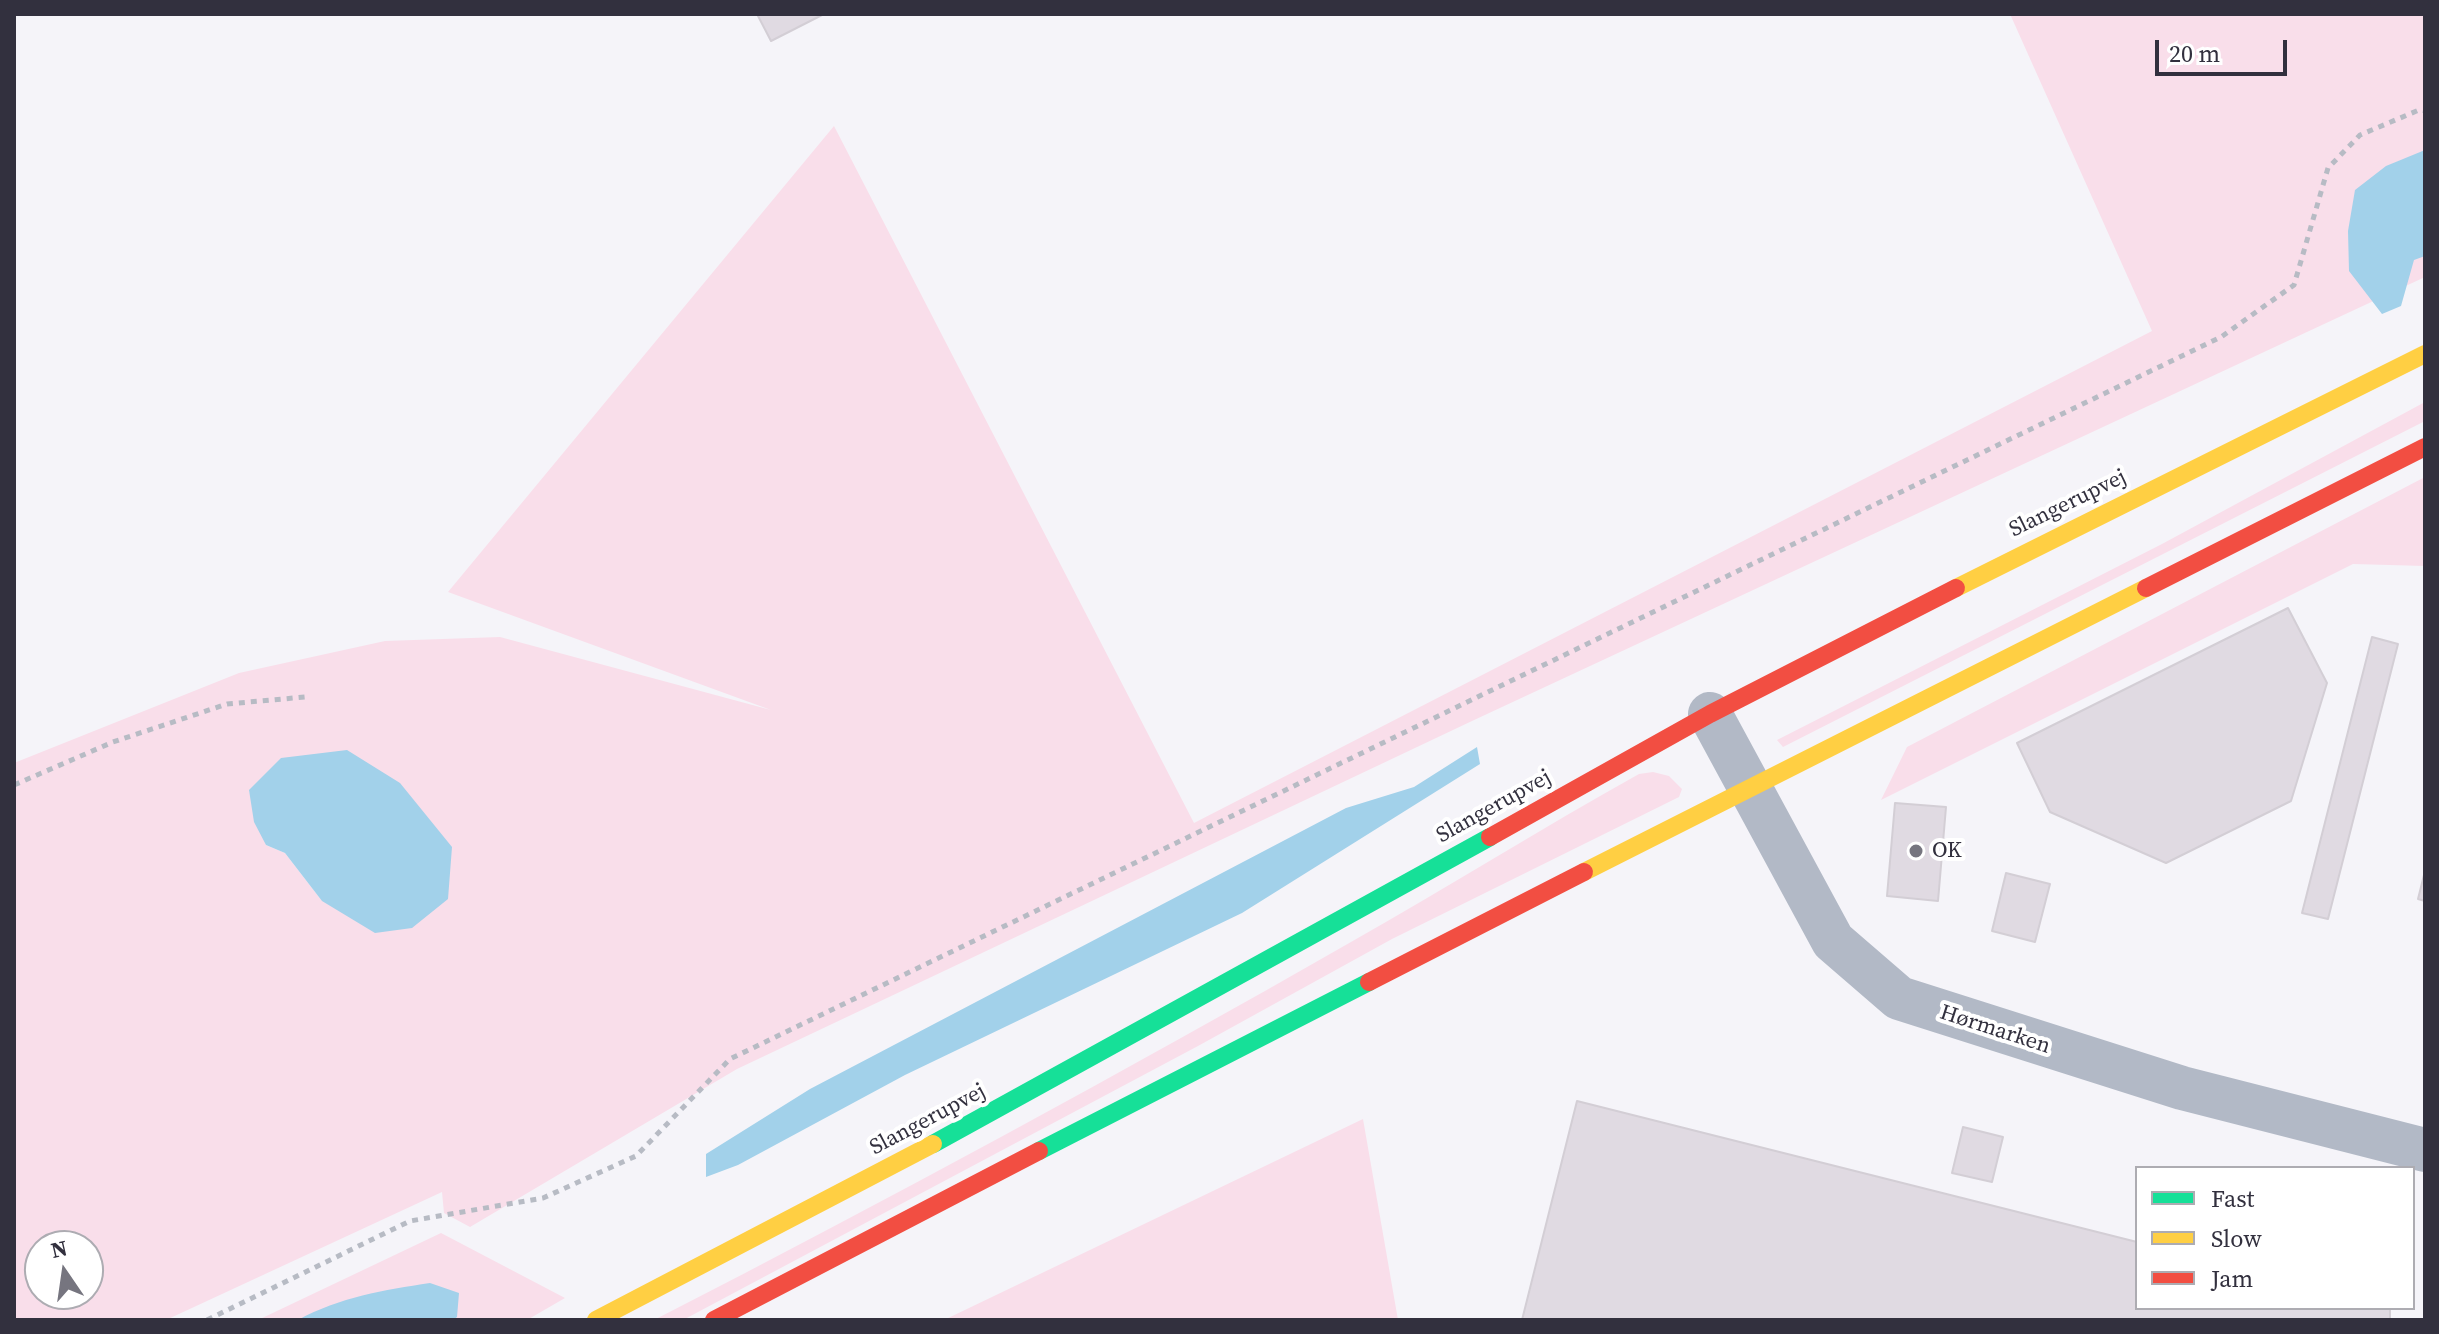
<!DOCTYPE html>
<html>
<head>
<meta charset="utf-8">
<style>
	body { margin:0 }
	#map { position:relative; width:2439px; height:1334px; overflow:hidden; background:#f5f4f9; font-family:"Source Serif 4",serif }
	canvas { display:block }
	.frame { position:absolute; inset:0; border:16px solid #32303e; pointer-events:none }
	.legend { position:absolute; left:2135px; top:1166px; width:280px; height:144px; box-sizing:border-box; background:#fff; border:2px solid #adacb2; margin:0; padding:10px 14px; list-style:none; font-size:24px; color:#32303e }
	.legend li { display:flex; align-items:center; gap:16px; height:40px }
	.legend b { width:40px; border:2px solid #adacb2 }
	.north { position:absolute; left:24px; top:1230px; width:80px; height:80px; box-sizing:border-box; background:#fff; border:2px solid #adacb2; border-radius:50%; rotate:347deg; font-size:22px; font-weight:700; line-height:32px; text-align:center; color:#32303e }
	.north::after { content:''; display:block; margin:auto; width:28px; height:36px; background:#76757f; clip-path:polygon(50% 0,100% 100%,50% 72%,0 100%) }
	.scale { position:absolute; left:2155px; top:40px; width:132px; height:36px; box-sizing:border-box; border:4px solid #32303e; border-top:0; padding-left:10px; font-size:24px; line-height:28px; white-space:nowrap; color:#32303e; -webkit-text-stroke:6px #fff; paint-order:stroke }
</style>
</head>
<body>
<div id="map">
<canvas width="2439" height="1334"></canvas>
<div class="frame"></div>
<ul class="legend">
<li><b style="height:10px;background:#16e098"></b>Fast</li>
<li><b style="height:10px;background:#ffcf43"></b>Slow</li>
<li><b style="height:10px;background:#f24e42"></b>Jam</li>
</ul>
<div class="north">N</div>
<div class="scale">20 m</div>
</div>
<script>
const context = document.querySelector('canvas').getContext('2d');
context.lineJoin = 'round';
function fillPath(path, color) {
  context.fillStyle = color;
  context.fill(path, 'evenodd');
}
function stroke(path, color, width, dash) {
  context.strokeStyle = color;
  context.lineWidth = width;
  context.lineCap = dash ? 'butt' : 'round';
  context.setLineDash(dash || []);
  context.stroke(path);
}
function label(font, color, halo, rows, align = 'center') {
  context.font = font + ' "Source Serif 4",serif';
  context.lineWidth = 8;
  context.setLineDash([]);
  context.textBaseline = 'middle';
  context.strokeStyle = halo;
  context.fillStyle = color;
  for (const [text, x, y, turn = 0] of rows) {
    context.save();
    context.translate(x, y);
    context.rotate((+turn || 0) * Math.PI / 180);
    context.textAlign = isNaN(turn) ? turn : align;
    if (halo) context.strokeText(text, 0, 0);
    context.fillText(text, 0, 0);
    context.restore();
  }
}
fillPath(new Path2D(`
	M2010 14H2425V277L1472 721 737 1069 470 1227 444 1213 442 1192 166 1320H14V763L239 673 385 641 500 637 771 710 448 592 834 126 1194 823 2152 331ZM249 790 322 901 285 853 266 845ZM40 1246H88V1294H40Z
	M2425 402V421L1783 747 1777 740 2162 544Z
	M2425 477V566L2353 564 1881 800 1907 747Z
	M1653 772 1669 776 1682 789 1679 797 1392 939 1198 1046 683 1320H654C890 1199 1122 1073 1351 942 1448 887 1542 828 1639 774Z
	M1363 1119 1398 1320H944Z
	M441 1233 565 1298 527 1320H258Z`), '#f9deea');
fillPath(new Path2D(`
	M2425 150V256L2414 260 2401 306 2382 314 2349 271 2348 231 2355 190 2386 166Z
	M1477 747 1480 764 1242 913 905 1075 738 1165 706 1177V1154L810 1089 1346 808 1414 787Z
	M347 750 400 783 452 847 448 899 412 928 375 933 322 901 285 853 266 845 254 822 249 790 281 758Z
	M430 1283 459 1293 457 1317 453 1320H298C340 1297 384 1290 430 1283Z`), '#a2d1ea');
const building = new Path2D(`
	M757 14H824L771 41Z
	M2288 608 2327 683 2291 801 2166 863 2050 812 2017 743Z
	M2372 637 2398 644 2328 919 2302 913Z
	M1895 803 1946 807 1938 901 1887 896Z
	M2425 871V901L2418 899Z
	M2006 873 2050 884 2035 942 1992 931Z
	M1577 1101 2137 1242V1308H2390V1320H1522Z
	M1963 1127 2003 1137 1992 1182 1952 1173Z`);
fillPath(building, '#e0dae2');
stroke(building, '#d3ced5', 2);
stroke(new Path2D(`
	M14 785 113 742 227 704 305 697
	M207 1320 410 1221 543 1198 636 1156 730 1059 2221 337 2294 285 2328 168 2360 135 2419 110 2425 111`), '#b7bbc4', 5, [6, 6]);
stroke(new Path2D(`
	M1710 714 1833 941 1899 998 2182 1088 2425 1150`), '#b2b9c6', 44);
stroke(new Path2D(`
	M933 1144 1490 837
	M1039 1151 1369 982`), '#16e098', 18);
stroke(new Path2D(`
	M1956 588 2425 354
	M1584 872 2146 588
	M596 1320 933 1144`), '#ffcf43', 18);
stroke(new Path2D(`
	M2146 588 2425 447
	M1490 837 1710 714 1956 588
	M1369 982 1584 872
	M714 1320 1039 1151`), '#f24e42', 18);
for (const [x, y, r, color] of [
	[1916,851,8,"#76757f"]
]) {
  const dot = new Path2D();
  dot.arc(x, y, r, 0, 2 * Math.PI);
  context.fillStyle = color;
  context.fill(dot);
  stroke(dot, '#fff', 3);
}
label('22px', '#32303e', '#fff', [
	["Slangerupvej",2068,504,-26],
	["Slangerupvej",1494,807,-29],
	["Hørmarken",1995,1030,18],
	["Slangerupvej",928,1120,-28]
]);
label('22px', '#32303e', '#fff', [
	["OK",1932,851]
], 'left');
</script>
</body>
</html>
